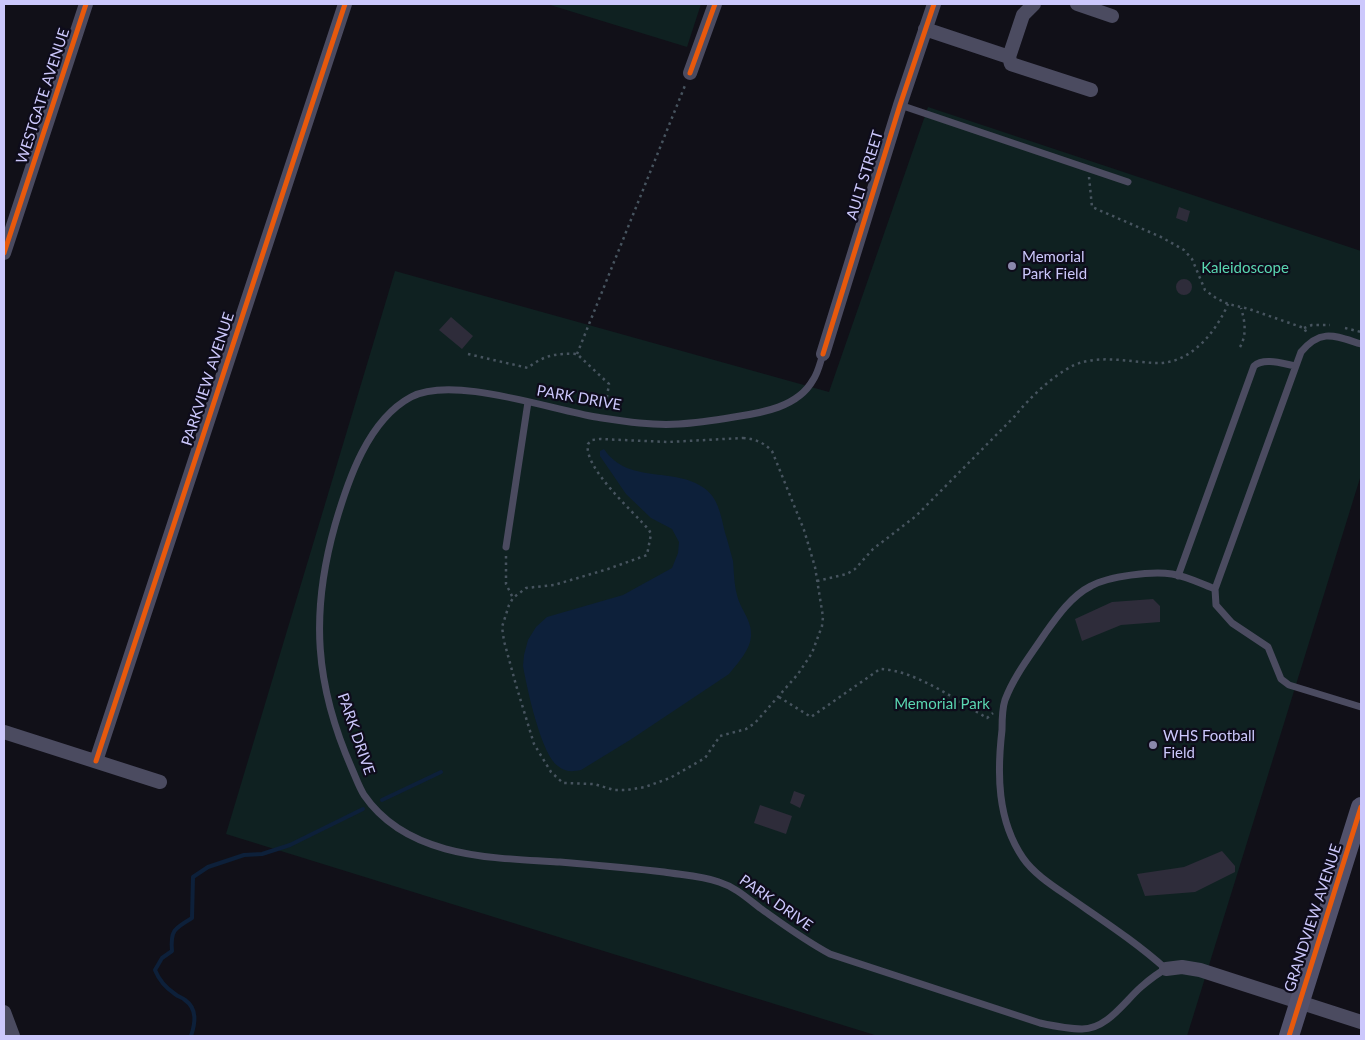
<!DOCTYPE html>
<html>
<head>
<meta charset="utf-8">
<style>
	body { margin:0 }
	#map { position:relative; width:1365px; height:1040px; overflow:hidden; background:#111018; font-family:Lato,sans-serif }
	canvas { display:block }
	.frame { position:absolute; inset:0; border:5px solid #ccc8fc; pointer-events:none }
</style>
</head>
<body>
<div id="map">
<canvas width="1365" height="1040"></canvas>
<div class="frame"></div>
</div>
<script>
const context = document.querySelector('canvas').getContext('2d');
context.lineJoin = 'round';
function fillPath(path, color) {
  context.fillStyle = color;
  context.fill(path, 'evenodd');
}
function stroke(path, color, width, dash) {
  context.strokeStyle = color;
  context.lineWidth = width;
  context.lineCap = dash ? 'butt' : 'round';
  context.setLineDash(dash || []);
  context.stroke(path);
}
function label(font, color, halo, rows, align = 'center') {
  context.font = font + ' Lato,sans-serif';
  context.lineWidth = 4.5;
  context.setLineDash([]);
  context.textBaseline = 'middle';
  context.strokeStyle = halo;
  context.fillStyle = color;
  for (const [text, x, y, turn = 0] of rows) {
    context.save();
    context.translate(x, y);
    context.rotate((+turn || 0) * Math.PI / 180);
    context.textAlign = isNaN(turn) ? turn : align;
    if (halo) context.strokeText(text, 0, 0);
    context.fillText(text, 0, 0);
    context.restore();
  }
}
fillPath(new Path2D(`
	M547 4H701L687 47Z
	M928 107 1361 251V475L1187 1036H878L226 834 395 271 829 392Z`), '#0f2121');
fillPath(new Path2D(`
	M604 449C628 485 673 466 704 488 721 500 721 521 727 539 729 546 731 554 733 561 734 572 734 584 737 595 740 609 752 620 751 635 751 649 738 663 729 674L630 740 581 770C572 772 565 772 558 766 541 754 527 688 523 666L524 655 528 640 536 627 547 617 623 595 672 568 678 553 679 542 672 529 651 518 626 494 600 456V451Z`), '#0d203a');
stroke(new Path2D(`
	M382 800 441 772
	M191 1036C195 1024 198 1009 185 1000 182 997 178 997 175 994 166 988 159 980 155 970L162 958 172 951C170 930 175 928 192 918L193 877 208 867 244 855 262 854 290 845 363 809`), '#0d203a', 4);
fillPath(new Path2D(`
	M1179 207 1190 211 1187 222 1176 218Z
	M1176 287a8 8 0 1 1 16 0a8 8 0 1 1-16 0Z
	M451 317 473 336 462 349 439 330Z
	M1153 599 1160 606V622L1121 625 1082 641 1075 619 1112 602Z
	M794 791 805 795 800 808 790 803Z
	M760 805 792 816 786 834 754 823Z
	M1222 851 1235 866V872L1195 892 1145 896 1137 874 1184 867Z`), '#2e2c3a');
stroke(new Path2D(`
	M1089 177 1092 207 1161 237 1184 250 1192 259 1205 290 1216 298 1228 304 1249 309 1304 328 1308 335
	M1304 328 1312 325H1330
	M1345 328 1361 332
	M1240 347C1247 335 1245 321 1241 308
	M468 354 528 368C543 355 558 353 577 354L609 384 605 409
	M577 354 686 83
	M743 438C755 439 763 442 772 451L804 530 815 567 823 617 822 626 812 653 798 674 755 723 746 729 720 736 705 758 670 778 645 787 627 790H614L594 784 563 783 551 772 534 744 516 685 504 641 502 627 509 605 513 598 526 588 554 585 608 569 647 555 651 534 649 530C634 512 583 468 588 444L592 440 600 439 668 442Z
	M506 556V584L513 598
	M817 581 847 574 855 569 873 549 916 516 1015 416C1028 399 1061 367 1083 362 1106 356 1132 362 1155 363 1190 365 1216 332 1228 304
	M779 697 811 717 880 669C915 670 956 700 987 718L993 713`), '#47545f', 2.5, [2.5, 4]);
stroke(new Path2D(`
	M900 105 1128 182
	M1361 344C1335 336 1321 328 1301 352L1215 589 1216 605 1232 623 1268 647 1281 679 1289 685 1361 707
	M823 354C820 363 818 373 813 380 798 407 762 413 734 417 716 420 697 423 679 424 652 426 622 421 596 417 549 409 452 375 411 397 368 420 348 480 335 525 310 614 315 685 352 769 356 778 359 787 364 795 407 858 492 858 560 862 595 865 630 868 664 872 682 875 702 876 719 882 735 887 747 898 760 908 784 925 804 940 830 954L1040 1023C1054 1026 1068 1029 1082 1029 1107 1029 1124 1002 1141 987 1149 980 1156 974 1166 969 1136 942 1102 920 1069 897 1053 886 1034 874 1023 858 997 820 997 773 1002 730 1002 720 1002 709 1005 700 1014 676 1030 656 1044 635 1056 618 1071 596 1091 586 1109 576 1152 571 1172 574 1186 576 1202 584 1215 589
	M506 547 528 402
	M1178 576 1254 366C1264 357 1284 364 1296 366`), '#4b4b60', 7);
stroke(new Path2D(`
	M1034 4 1023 15 1009 57 1011 64 1091 90
	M1077 4 1112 16
	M925 29 1009 57
	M690 73 715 4
	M4 253 86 4
	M823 354 900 105 934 4
	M4 732 160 782
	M96 761 345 4
	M1166 969 1182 967 1200 970 1361 1022
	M4 1012 13 1036`), '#4b4b60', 14);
stroke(new Path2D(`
	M1289 1036 1361 807`), '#51516b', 20);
stroke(new Path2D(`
	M690 73 715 4
	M4 253 86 4
	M823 354 900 105 934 4
	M96 761 345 4
	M1289 1036 1361 807`), '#e8590c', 5);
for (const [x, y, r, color] of [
	[1012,266,5,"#8b88ac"],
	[1153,745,5,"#8b88ac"]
]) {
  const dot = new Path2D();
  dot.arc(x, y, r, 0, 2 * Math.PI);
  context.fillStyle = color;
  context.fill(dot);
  stroke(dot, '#0e0c1b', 2);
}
label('15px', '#ccc8fc', '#0e0c1b', [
	["WESTGATE AVENUE",43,96,-72],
	["AULT STREET",865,175,-73],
	["PARKVIEW AVENUE",208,379,-72],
	["PARK DRIVE",579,398,10],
	["PARK DRIVE",356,734,71],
	["PARK DRIVE",776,903,35],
	["GRANDVIEW AVENUE",1313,918,-72]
]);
label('15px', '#ccc8fc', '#0e0c1b', [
	["Memorial",1022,257],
	["Park Field",1022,274],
	["WHS Football",1163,736],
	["Field",1163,753]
], 'left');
label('15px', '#5ad7b1', '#0e0c1b', [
	["Kaleidoscope",1245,268],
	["Memorial Park",942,704]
]);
</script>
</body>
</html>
